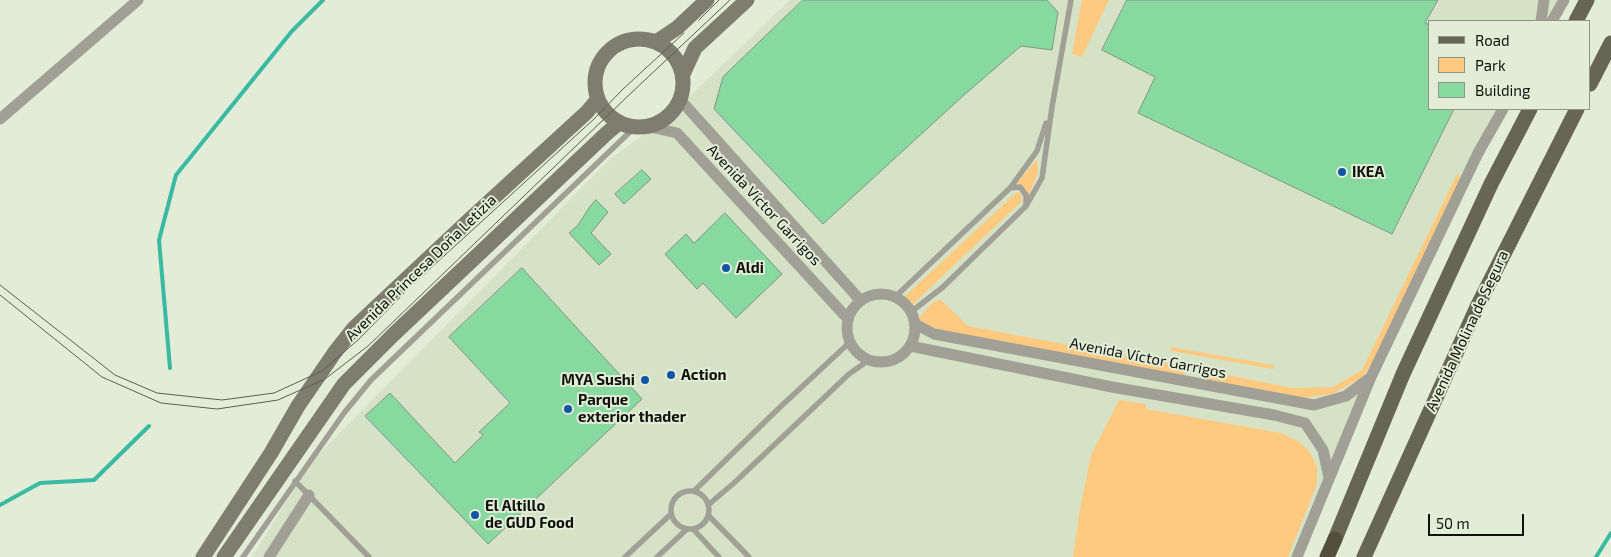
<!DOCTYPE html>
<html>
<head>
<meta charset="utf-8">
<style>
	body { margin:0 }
	#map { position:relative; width:1611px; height:557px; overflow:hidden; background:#e2ecd7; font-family:"Exo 2",sans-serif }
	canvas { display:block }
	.legend { position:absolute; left:1428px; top:20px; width:162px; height:90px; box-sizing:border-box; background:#e2ecd7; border:1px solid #8e9586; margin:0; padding:6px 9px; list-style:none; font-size:15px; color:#10130c }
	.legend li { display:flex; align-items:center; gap:10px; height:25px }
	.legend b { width:25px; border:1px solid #8e9586 }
	.scale { position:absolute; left:1428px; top:514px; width:96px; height:22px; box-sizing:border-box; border:2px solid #10130c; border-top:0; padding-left:6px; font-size:15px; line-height:18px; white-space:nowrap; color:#10130c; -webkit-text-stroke:4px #e2ecd7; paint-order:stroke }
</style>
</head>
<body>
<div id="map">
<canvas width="1611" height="557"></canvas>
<ul class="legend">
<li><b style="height:6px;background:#676554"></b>Road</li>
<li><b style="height:14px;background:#feca80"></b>Park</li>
<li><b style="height:14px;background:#87d99f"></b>Building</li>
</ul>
<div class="scale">50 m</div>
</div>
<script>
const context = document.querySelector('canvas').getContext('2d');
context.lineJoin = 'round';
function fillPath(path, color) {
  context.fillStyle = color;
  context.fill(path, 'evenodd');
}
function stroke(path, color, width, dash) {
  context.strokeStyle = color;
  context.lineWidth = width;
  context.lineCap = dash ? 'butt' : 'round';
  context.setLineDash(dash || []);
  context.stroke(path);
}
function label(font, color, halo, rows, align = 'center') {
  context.font = font + ' "Exo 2",sans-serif';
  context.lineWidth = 4;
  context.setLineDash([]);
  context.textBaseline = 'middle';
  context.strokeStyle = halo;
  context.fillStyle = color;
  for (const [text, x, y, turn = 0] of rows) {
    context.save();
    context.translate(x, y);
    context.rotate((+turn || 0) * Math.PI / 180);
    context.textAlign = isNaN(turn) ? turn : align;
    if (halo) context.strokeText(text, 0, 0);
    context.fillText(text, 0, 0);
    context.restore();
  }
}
fillPath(new Path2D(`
	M790 0H1563L1551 21H1430V109H1506L1353 427 1301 557H252L311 462 610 159 669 116Z`), '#d6e2c6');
fillPath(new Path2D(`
	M1082 0H1109L1082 57 1072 54Z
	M1037 159 1038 172 1029 195 1023 186 1016 184Z
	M1458 172 1460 180 1376 358 1363 377 1332 394 1304 398 1202 379 1199 374 1203 370 1292 388 1333 387 1362 370Z
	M1017 192 1021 194 1022 201 911 306 903 298Z
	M941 300 968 326 1186 367 1184 376 930 328 917 320 934 301Z
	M1171 347 1273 365 1275 368 1272 369 1172 351 1170 349Z
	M1119 400 1146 404V409L1281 433 1298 441 1310 452 1317 467V484L1288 557H1073L1079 514 1091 455Z`), '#feca80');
stroke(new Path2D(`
	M170 368 159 240 176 175 292 31 323 0
	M0 505 40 483 94 480 149 426
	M1596 557 1611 533`), '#3abaa3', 4);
const building = new Path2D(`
	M803 0H1047L1058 12 1052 50 1021 46 964 95 823 224 714 109 723 77Z
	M1127 0H1438L1425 23 1430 25V109H1454L1392 234 1138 113 1155 77 1102 50Z
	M642 170 651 179 624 204 615 194Z
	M596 200 608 212 591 233 611 254 599 265 569 233 578 225 589 208Z
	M725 213 782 274 736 318 703 283 697 289 665 254 686 234 694 243Z
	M522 268 642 399 488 544 365 416 390 393 455 463 483 435 479 432 510 403 449 337Z`);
fillPath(building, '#87d99f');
stroke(building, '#829687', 1);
stroke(new Path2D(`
	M1010 188 1020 187 1026 195V204
	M895 297 1010 188 1037 151 1046 123
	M911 312 943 287 1026 206 1042 178 1052 107 1071 0
	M295 481 369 557
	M671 510a19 19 0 1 1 38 0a19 19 0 1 1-38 0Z
	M694 491 777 410 850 342
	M708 505 734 483 849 374 869 360
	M708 515 749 557
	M693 529 719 557
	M243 557 344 413 371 380 634 128
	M625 557 671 514
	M657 557 687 529`), '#a1a096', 5.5);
stroke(new Path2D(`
	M1541 21 1544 0
	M1552 21 1564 0
	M679 104 685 105 861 301
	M0 119 138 0
	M650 127 677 133 848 319
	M847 328a34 34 0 1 1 68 0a34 34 0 1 1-68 0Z
	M915 324 934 334 1314 405 1346 396 1370 378
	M910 346 1112 387 1274 415 1305 423 1323 450 1329 478
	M269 557 309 495
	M1297 557 1371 377 1478 153 1503 109`), '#a1a096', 11);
stroke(new Path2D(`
	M595 83a44 44 0 1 1 88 0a44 44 0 1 1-88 0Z
	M656 42 677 28 707 0
	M683 74 695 48 747 0
	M203 557 271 453 298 406 335 352 354 328 467 222 587 112 598 99
	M224 557 344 384 394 334 607 133 619 123`), '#7f7d6f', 15);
stroke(new Path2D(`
	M1576 21 1587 0
	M1590 84 1611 43
	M1335 539 1403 374 1491 184 1530 109
	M1364 557 1477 307 1577 109`), '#676554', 15);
stroke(new Path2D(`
	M1327 557 1335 539`), '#52503c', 15);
stroke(new Path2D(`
	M699 20 719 0
	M0 285 115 375 157 393 222 400 274 393 322 371 359 339 410 287 594 119 622 90 684 33
	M0 295 102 377 161 403 217 409 278 400 325 379 368 346 629 95 730 0`), '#5a5f53', 1);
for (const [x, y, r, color] of [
	[1342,172,5,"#1156a5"],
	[726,268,5,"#1156a5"],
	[671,375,5,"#1156a5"],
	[645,380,5,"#1156a5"],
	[568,409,5,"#1156a5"],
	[475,515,5,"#1156a5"]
]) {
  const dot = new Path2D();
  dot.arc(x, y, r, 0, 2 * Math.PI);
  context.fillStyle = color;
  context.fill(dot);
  stroke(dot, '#e2ecd7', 2);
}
label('bold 15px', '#10130c', '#e2ecd7', [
	["IKEA",1352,172],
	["Aldi",736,268],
	["Action",681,375],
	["MYA Sushi",635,380,"right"],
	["Parque",578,400],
	["exterior thader",578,417],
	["El Altillo",485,506],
	["de GUD Food",485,523]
], 'left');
label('15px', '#10130c', '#e2ecd7', [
	["Avenida Víctor Garrigos",764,205,47],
	["Avenida Princesa Doña Letizia",421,268,-44],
	["Avenida Molina de Segura",1467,331,-65],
	["Avenida Víctor Garrigos",1148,358,11]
]);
</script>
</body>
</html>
